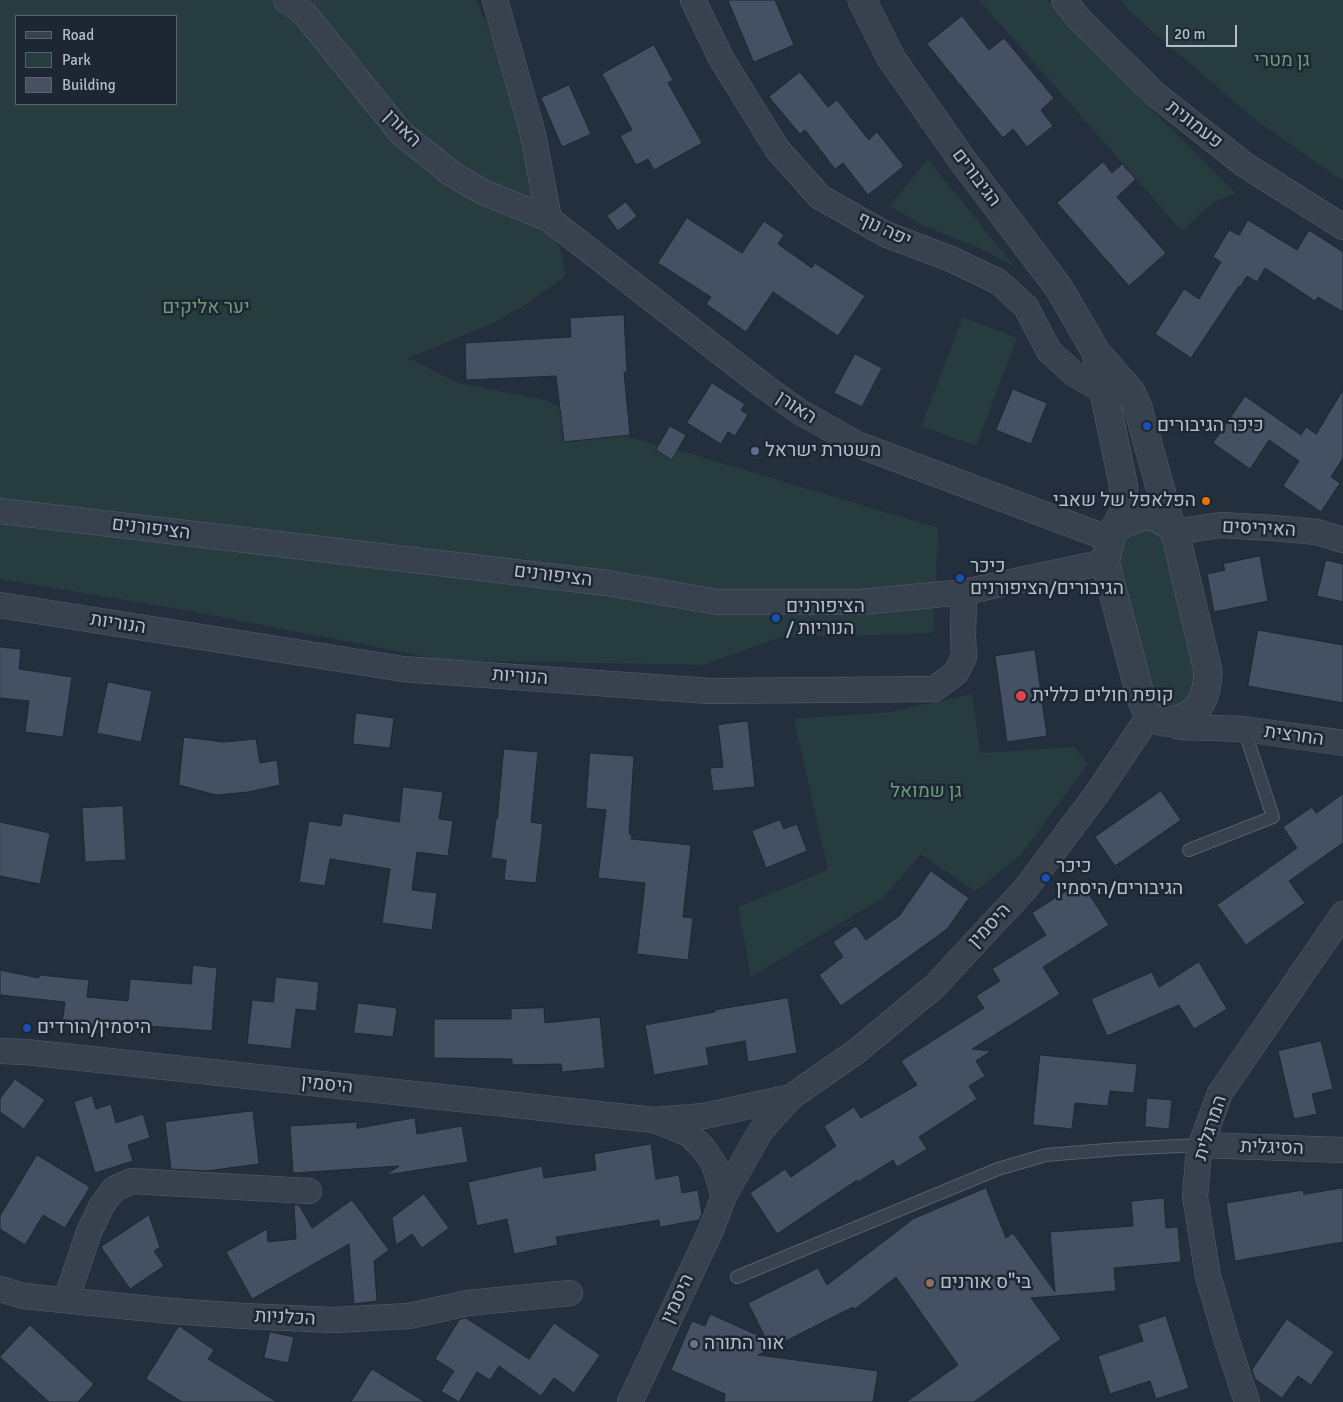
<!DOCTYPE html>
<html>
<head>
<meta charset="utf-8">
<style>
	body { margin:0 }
	#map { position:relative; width:1343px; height:1402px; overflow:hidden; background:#242f3e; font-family:Signika,sans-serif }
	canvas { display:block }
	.legend { position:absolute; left:15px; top:15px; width:162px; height:90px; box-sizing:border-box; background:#1d2633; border:1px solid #59626f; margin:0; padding:6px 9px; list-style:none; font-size:15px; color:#b4bcc9 }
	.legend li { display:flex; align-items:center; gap:10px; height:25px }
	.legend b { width:25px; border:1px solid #59626f }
	.scale { position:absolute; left:1166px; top:25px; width:71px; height:22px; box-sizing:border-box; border:2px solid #b4bcc9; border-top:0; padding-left:6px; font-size:15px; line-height:18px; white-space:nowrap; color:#b4bcc9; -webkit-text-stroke:4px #1d2633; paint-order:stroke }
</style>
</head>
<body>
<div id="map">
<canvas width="1343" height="1402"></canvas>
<ul class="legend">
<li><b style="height:6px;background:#38414e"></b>Road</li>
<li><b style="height:14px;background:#263c3f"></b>Park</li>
<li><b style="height:14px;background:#455162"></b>Building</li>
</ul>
<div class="scale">20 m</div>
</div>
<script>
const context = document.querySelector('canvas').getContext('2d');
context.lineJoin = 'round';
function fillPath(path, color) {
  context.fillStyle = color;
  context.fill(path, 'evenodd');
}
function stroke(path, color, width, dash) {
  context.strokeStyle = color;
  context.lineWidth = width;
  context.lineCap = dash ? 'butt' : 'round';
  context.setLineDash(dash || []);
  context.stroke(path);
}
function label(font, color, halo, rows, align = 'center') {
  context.font = font + ' Signika,Heebo,sans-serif';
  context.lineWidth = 5;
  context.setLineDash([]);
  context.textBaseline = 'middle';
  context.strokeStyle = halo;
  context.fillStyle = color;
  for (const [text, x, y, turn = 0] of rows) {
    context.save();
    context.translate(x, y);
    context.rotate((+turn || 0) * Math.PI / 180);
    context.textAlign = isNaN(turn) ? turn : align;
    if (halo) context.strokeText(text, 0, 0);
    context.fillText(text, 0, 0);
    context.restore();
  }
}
fillPath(new Path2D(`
	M0 0H476L530 118 543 216 559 244 566 275 527 304 493 323 407 359 415 361 458 383 545 400 607 431 688 453 938 528 934 628 932 633 778 638 703 665 443 660 190 611 0 579ZM16 16H176V104H16Z
	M979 0H1047L1149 107 1236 193 1212 203 1182 231Z
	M1120 0H1343V181L1253 118 1130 12Z
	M928 160 1015 267 979 248 922 225 889 206Z
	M963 317 1017 338 976 446 921 426Z
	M1149 528 1164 537 1196 672 1195 686 1188 701 1166 710 1158 706 1152 694 1117 562 1124 538Z
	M972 694 980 753 1074 747 1088 764 1021 855 975 891 921 854 884 897 751 977 738 907 828 870 794 719 889 712Z`), '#263c3f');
const building = new Path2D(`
	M728 0H775L794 45 754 62Z
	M962 16 989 50 1004 38 1054 98 1041 110 1053 126 1027 147 1013 129 1003 138 927 44Z
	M654 45 673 80 668 83 702 143 654 170 648 159 636 165 620 136 632 130 602 74Z
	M800 72 828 107 837 100 869 140 877 132 904 166 868 195 843 163 835 169 805 130 800 134 769 97Z
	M569 85 591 134 562 147 541 98Z
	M1103 162 1112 173 1122 164 1136 179 1117 197 1166 253 1129 286 1057 203Z
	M626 202 637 216 618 231 607 216Z
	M687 218 742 253 764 221 784 235 778 244 812 268 815 263 865 296 838 336 773 292 746 332 706 304 711 297 658 263Z
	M1248 220 1297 250 1309 230 1343 252V312L1318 297 1315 301 1265 268 1257 282 1247 276 1240 287 1239 286 1191 358 1155 334 1184 289 1199 299 1221 262 1213 257 1229 230 1239 235Z
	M624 315 627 372H624L630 435 564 442 556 376 466 380 465 343 571 337 570 318Z
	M855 354 882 368 862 407 834 393Z
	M712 383 745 404 741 410 748 415 735 436 728 432 721 444 687 423Z
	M1013 389 1047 403 1031 444 996 430Z
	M1343 390V458L1331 477 1340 483 1321 512 1283 486 1299 461 1269 440 1250 469 1213 443 1245 396 1301 435 1306 427 1316 434Z
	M670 426 686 435 672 460 656 450Z
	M1260 556 1268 601 1214 612 1207 574 1225 570 1223 564Z
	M1326 560 1343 564V602L1317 596Z
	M1258 630 1343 645V703L1248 686Z
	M0 647 21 649 19 669 72 677 63 737 25 732 29 701 0 698Z
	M1035 650 1047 736 1007 742 995 656Z
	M108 682 152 691 141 742 97 733Z
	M356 713 394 718 390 748 353 744Z
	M748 721 755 787 713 791 710 768 723 767 718 725Z
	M184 737 223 742 256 739 260 763 277 760 280 785 248 792 216 795 179 785Z
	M504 749 538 752 531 822 543 824 536 883 504 880 506 860 491 858 496 819H497Z
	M590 753 634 756 629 834H632L631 839 691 845 683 917 693 918 688 960 637 954 645 883 598 878 606 810 586 808Z
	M403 787 443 792 439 819 453 821 448 856 417 852 412 890 437 893 432 930 382 923 390 869 330 859 325 886 299 882 309 821 341 826 343 813 399 822Z
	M1161 791 1181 820 1115 866 1095 837Z
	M1343 794V843L1289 881 1305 903 1246 945 1217 905 1297 848 1283 827 1312 807 1316 813Z
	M123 806 126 860 85 862 82 808Z
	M780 820 784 829 797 824 807 851 766 868 752 831Z
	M0 822 50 833 40 884 0 876Z
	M931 871 969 898 947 929 841 1006 819 975 843 957 833 942 856 926 866 940 899 916Z
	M1081 882 1109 925 1043 967 1060 994 972 1049 991 1051 976 1061 985 1076 969 1086 977 1099 919 1137 927 1149 897 1167 893 1160 858 1182 857 1180 777 1234 750 1193 785 1169 791 1177 836 1146 824 1126 854 1107 861 1118 917 1085 901 1061 984 1008 976 996 1000 981 992 969 1046 935 1032 913Z
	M1199 962 1227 1009 1194 1029 1179 1005 1107 1036 1091 999 1152 972 1159 987Z
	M193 965 217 968 212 1031 99 1022 98 1028 62 1024 65 1002 0 995V970L39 978V975L89 980 87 997 128 1001 130 979 191 984Z
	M276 977 319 982 316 1011 296 1009 291 1049 247 1044 252 1000 273 1002Z
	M788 998 797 1053 748 1062 745 1041 706 1048 709 1065 654 1075 645 1025 715 1012V1010Z
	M358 1003 397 1008 393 1037 354 1033Z
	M544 1008 545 1023 600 1017 605 1068 562 1072 561 1064 512 1065V1059L434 1058V1019H511V1009Z
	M1321 1041 1333 1089 1312 1094 1317 1114 1294 1119 1278 1051Z
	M1040 1055 1137 1064 1134 1093 1110 1091 1108 1106 1075 1103 1072 1129 1033 1125Z
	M15 1079 45 1100 24 1129 0 1112V1099Z
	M92 1096 96 1109 111 1104 116 1123 143 1114 150 1138 128 1145 133 1161 95 1173 74 1102Z
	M1147 1098 1172 1100 1169 1129 1145 1127Z
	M253 1111 259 1164 206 1171 171 1169 165 1122Z
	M415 1118 417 1134 462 1126 468 1162 386 1175 399 1166 293 1173 290 1126 357 1122V1128Z
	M651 1144 656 1179 679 1175 682 1193 698 1190 702 1214 699 1220 660 1227 659 1220 556 1237 558 1245 514 1254 507 1219 477 1226 468 1182 542 1166 544 1178 596 1170 594 1154Z
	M37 1155 90 1187 65 1228 43 1215 25 1245 0 1229V1216Z
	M986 1188 1006 1238 1013 1233 1055 1292 1050 1232 1133 1226 1131 1201 1164 1198 1166 1228 1178 1227 1181 1262 1114 1268 1116 1291 1031 1298 1061 1339 974 1402H906L958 1365 896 1277 855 1309 853 1307 758 1355 878 1371 873 1402H724L725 1394 671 1370 692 1321 705 1326 710 1314 766 1339 748 1303 818 1268 827 1285 913 1219Z
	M1343 1188V1242L1235 1261 1226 1203 1303 1190 1304 1194Z
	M424 1194 449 1228 422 1248 412 1234 396 1245 392 1218Z
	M352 1200 389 1250 374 1261 377 1301 354 1304 349 1244 252 1299 226 1252 267 1229 268 1242 296 1239 294 1205H299L312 1228Z
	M149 1215 160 1247 154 1251 164 1266 130 1289 101 1247Z
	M1166 1316 1189 1388 1156 1399 1150 1381 1110 1394 1098 1356 1143 1341 1138 1325Z
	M466 1318 529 1359 554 1323 600 1355 574 1393 554 1378 541 1396 499 1366 490 1380 477 1372 459 1402 441 1391 454 1371 435 1359 459 1320Z
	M1287 1319 1334 1352 1311 1385 1298 1376 1282 1398 1255 1379 1252 1370Z
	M30 1325 94 1384 78 1402H49L0 1357Z
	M179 1326 214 1350 208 1359 277 1402H182L146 1379Z
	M270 1332 294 1337 288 1363 264 1358Z
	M372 1369 425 1402H351Z`);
fillPath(building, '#455162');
stroke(building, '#1f2835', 1);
const service = new Path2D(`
	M1189 850 1273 817 1244 729
	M737 1277 998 1169 1046 1155 1118 1149 1201 1145`);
const minor = new Path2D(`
	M286 0 304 13 401 133 452 174 483 192 549 219 765 387 800 412 859 445 1110 539
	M495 0 533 134 549 219
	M693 0 721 58 777 149 820 197 885 234 951 259 999 282 1026 307 1049 351 1074 374 1104 391H1118
	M1064 0 1081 21 1156 95 1245 165 1343 227
	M0 511 607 583 718 602H861L964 592 1105 562
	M1175 532 1220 525 1273 528 1317 532 1343 540
	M0 605 403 669 709 691 934 689 956 673 964 657 963 636 964 592
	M1165 722 1180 727 1244 729 1343 743
	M0 1051 26 1052 654 1120 704 1116 791 1097
	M659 1122 689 1134 703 1148 714 1164 724 1196
	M1201 1145 1343 1150
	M0 1289 23 1296 171 1311 244 1316 333 1320 409 1316 468 1303 570 1293
	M66 1300 89 1232 102 1205 114 1189 132 1181 309 1191
	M630 1402 711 1230 724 1196 760 1132 791 1097 857 1051 935 986 1026 888 1096 795 1149 716
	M1247 1402 1227 1341 1208 1276 1195 1196 1199 1150 1220 1093 1343 914`);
const tertiary = new Path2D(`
	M862 0 891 58 963 161 1059 288 1096 352 1131 392 1138 408 1171 527
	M1096 354 1123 483 1125 510 1112 533
	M1143 516C1156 515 1167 522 1175 532L1208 671C1207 695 1202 713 1176 720 1172 720 1168 722 1164 722 1159 721 1154 718 1149 716L1141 698 1105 562 1112 533 1122 524Z`);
stroke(service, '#565f6c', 14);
stroke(minor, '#565f6c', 26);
stroke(tertiary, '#565f6c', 29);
stroke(service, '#38414e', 12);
stroke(minor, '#38414e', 25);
stroke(tertiary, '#38414e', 28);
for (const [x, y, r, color] of [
	[1147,426,5,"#1a4fb4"],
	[755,451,5,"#5c6f8a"],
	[1206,501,5,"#e8710a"],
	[960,578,5,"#1a4fb4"],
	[776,618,5,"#1a4fb4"],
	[1021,696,6,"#e0444e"],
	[1046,878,5,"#1a4fb4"],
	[27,1028,5,"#1a4fb4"],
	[930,1283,5,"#8d6e63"],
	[694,1344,5,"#6b7280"]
]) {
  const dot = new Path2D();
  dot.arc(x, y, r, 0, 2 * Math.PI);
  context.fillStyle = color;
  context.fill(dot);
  stroke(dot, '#1d2633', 2);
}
label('19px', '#6b9a76', '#1d2633', [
	["גן מטרי",1282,61],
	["יער אליקים",206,308],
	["גן שמואל",926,792]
]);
label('19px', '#b4bcc9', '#1d2633', [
	["פעמונית",1194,125,38],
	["האורן",402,129,45],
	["הגיבורים",976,178,53],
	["יפה נוף",884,230,25],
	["האורן",796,408,33],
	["הציפורנים",151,529,7],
	["האיריסים",1259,529,3],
	["הציפורנים",553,576,7],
	["הנוריות",118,624,9],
	["הנוריות",520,677,4],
	["החרצית",1294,736,8],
	["היסמין",990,926,-47],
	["היסמין",327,1085,6],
	["המרגלית",1211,1128,-72],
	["הסיגלית",1272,1148,2],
	["היסמין",678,1299,-65],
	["הכלניות",285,1318,3]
]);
label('19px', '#b4bcc9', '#1d2633', [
	["כיכר הגיבורים",1157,426],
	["משטרת ישראל",765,451],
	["הפלאפל של שאבי",1196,501,"right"],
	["כיכר",970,567],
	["הגיבורים/הציפורנים",970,589],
	["הציפורנים",786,607],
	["/ הנוריות",786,629],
	["קופת חולים כללית",1032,696],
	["כיכר",1056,867],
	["הגיבורים/היסמין",1056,889],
	["היסמין/הורדים",37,1028],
	["בי\"ס אורנים",940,1283],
	["אור התורה",704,1344]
], 'left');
</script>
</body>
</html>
